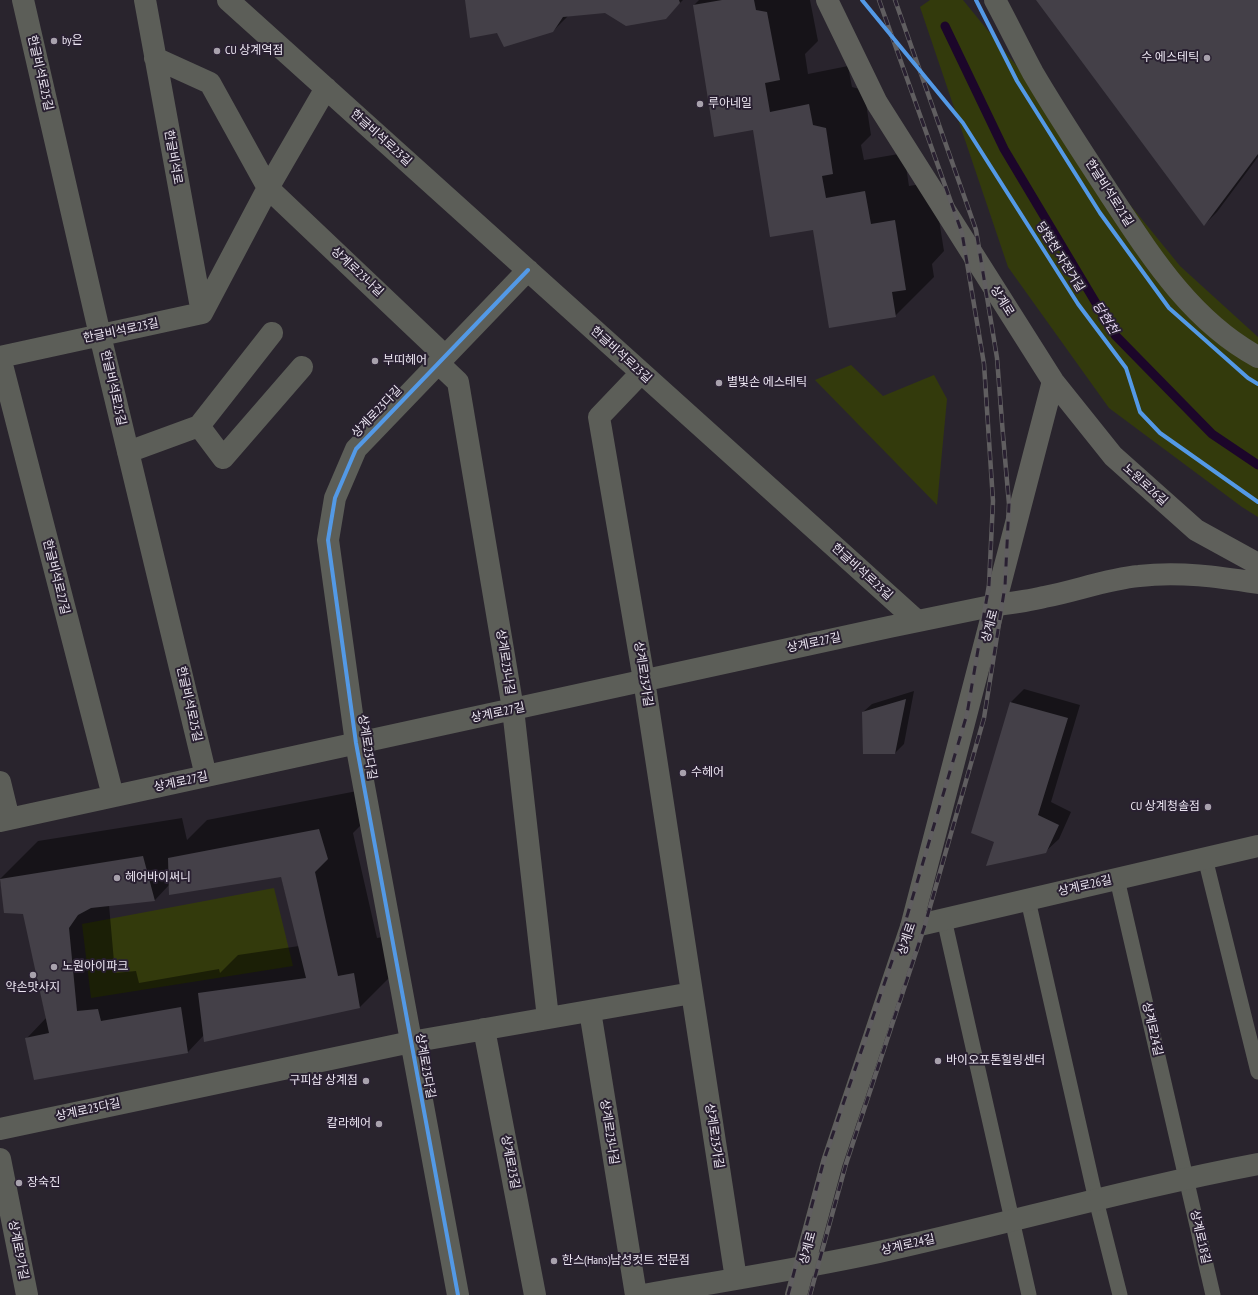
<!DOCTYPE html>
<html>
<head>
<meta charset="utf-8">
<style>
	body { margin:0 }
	canvas { display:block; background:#29242d }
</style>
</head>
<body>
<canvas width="1258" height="1295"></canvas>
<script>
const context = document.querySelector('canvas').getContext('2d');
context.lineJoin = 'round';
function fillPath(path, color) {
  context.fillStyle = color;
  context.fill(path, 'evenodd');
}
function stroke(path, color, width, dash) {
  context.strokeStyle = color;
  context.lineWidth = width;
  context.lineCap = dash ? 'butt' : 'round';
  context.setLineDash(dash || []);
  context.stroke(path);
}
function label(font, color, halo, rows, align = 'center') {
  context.font = font + ' "PT Sans Narrow","Noto Sans KR",sans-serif';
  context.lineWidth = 4;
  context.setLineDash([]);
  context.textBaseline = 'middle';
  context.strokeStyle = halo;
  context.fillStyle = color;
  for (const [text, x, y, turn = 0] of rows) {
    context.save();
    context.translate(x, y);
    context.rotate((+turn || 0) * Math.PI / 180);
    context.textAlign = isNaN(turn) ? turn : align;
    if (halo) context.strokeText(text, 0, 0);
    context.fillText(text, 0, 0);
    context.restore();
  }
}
fillPath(new Path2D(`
	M930 0H963L1180 266 1258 337V517L1242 507 1109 408 1008 267 920 7Z
	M851 365 883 396 934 375 947 399 937 505 815 380Z
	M274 888 293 966 91 998 82 924Z`), '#333a0c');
fillPath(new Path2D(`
	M466 0H683L665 18 605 12 568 16 553 31 498 32Z
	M699 0H810L818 41 805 54 808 74 848 66 852 87 864 90 871 135 861 145 864 160 904 153 909 186 933 182 944 251 932 264 934 277 895 316 814 229 754 129 694 5Z
	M1037 0H1258V157L1217 212 1204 225Z
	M1024 689 1080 705 1051 802 1071 812 1059 839 1045 852 995 841 1011 702Z
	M914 691 904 744 895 753 863 712 872 704Z
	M357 791 366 820 353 833 377 938 392 935 398 969 360 1007 204 1041V1035L188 1052 27 1038 46 1018 24 913 5 912 0 879 38 841 182 818 187 840 207 820ZM281 876 299 946 238 955 220 973 219 969 139 983 136 971 115 973 109 905 155 900 170 884Z`), '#0007');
stroke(new Path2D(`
	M945 26 1004 149 1115 335 1212 434 1258 465`), '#1c062a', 9);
fillPath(new Path2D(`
	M465 0H679L680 3 666 19 626 26 605 13 563 17 553 32 504 47 497 33 470 38Z
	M722 0H754L756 10 767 12 780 80 765 83 770 112 809 104 813 125 826 128 833 174 822 176 826 198 865 191 871 224 895 220 906 290 892 292 896 317 829 328 813 230 770 237 753 130 714 137 693 5Z
	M1036 0H1258V154L1204 226Z
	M906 699 895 754H863L862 712Z
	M1010 702 1068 718 1038 815 1059 825 1046 853 986 866 994 842 971 833Z
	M319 829 328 859 315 872 338 976 354 973 360 1008 204 1042 198 993 306 978 281 877 169 895 168 858Z
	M143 856 155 901 91 908 78 915 69 928 77 1011 98 1009 101 1021 181 1007 188 1053 34 1080 25 1038 49 1033 23 914 4 913 0 879Z`), '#444048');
stroke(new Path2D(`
	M1205 858 1258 1072
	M1117 879 1213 1295
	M1028 900 1096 1200 1120 1295
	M944 919 1029 1295`), '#5c5e58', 15);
stroke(new Path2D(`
	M23 0 100 335 206 776
	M145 0 202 313
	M228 0 917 621
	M995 0C1008 24 1020 49 1033 73 1057 114 1083 153 1109 193 1150 255 1191 321 1258 357
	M155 58 210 83 268 188 445 356
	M438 363 458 382 513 709 548 1018
	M641 373 599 417 644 680 736 1279
	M199 426 223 458 302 367
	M128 452 199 426 272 333
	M0 782 9 819
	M113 796 0 357 202 313 268 188 326 88
	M0 821 889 627 996 605
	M911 927 1258 846
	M590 1011 636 1295
	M484 1029 535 1295
	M0 1129 411 1042 692 993
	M0 1159 27 1295
	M458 1295 356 743 328 540 335 498 356 449 528 270
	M643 1295C722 1281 801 1269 879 1252 1006 1224 1131 1188 1258 1164`), '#5c5e58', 22);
stroke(new Path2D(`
	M827 0 877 103 1053 381 1113 456 1196 530 1258 564
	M996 605C1012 603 1028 601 1044 597 1076 591 1107 579 1139 576 1179 571 1219 577 1258 583
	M796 1295 832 1162 911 927 1053 381`), '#5f605b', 22);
const rail = new Path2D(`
	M788 1295 824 1160 905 923 967 714 989 585 993 501 984 364 962 233 879 0
	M810 1295 846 1164 924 928 984 718 1005 586 1009 504 1003 435 997 358 976 230 895 0`);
stroke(rail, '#605e60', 4.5);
stroke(rail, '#292031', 3, [9]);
stroke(new Path2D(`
	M862 0 963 123 1078 304 1126 368 1140 412 1160 433 1258 502
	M976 0 1017 81 1100 213 1169 308 1248 378 1258 384
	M458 1295 356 743 328 540 335 498 356 449 528 270`), '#5399e6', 4);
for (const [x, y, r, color] of [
	[54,41,4,"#a8a2ad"],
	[217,51,4,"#a8a2ad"],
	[1207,58,4,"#a8a2ad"],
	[700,104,4,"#a8a2ad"],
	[375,361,4,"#a8a2ad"],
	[719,383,4,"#a8a2ad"],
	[683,773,4,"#a8a2ad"],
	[1208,807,4,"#a8a2ad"],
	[117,878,4,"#a8a2ad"],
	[54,967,4,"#a8a2ad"],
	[33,975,4,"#a8a2ad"],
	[938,1061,4,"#a8a2ad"],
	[366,1081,4,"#a8a2ad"],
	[379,1124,4,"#a8a2ad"],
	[19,1183,4,"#a8a2ad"],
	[554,1261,4,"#a8a2ad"]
]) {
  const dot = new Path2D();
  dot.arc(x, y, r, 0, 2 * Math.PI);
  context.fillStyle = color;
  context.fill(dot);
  stroke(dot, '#292031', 1.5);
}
label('12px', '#ece6f2', '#292031', [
	["by은",62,41],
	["CU 상계역점",225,51],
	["수 에스테틱",1199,58,"right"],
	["루아네일",708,104],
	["부띠헤어",383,361],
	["별빛손 에스테틱",727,383],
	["수헤어",691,773],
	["CU 상계청솔점",1200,807,"right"],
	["헤어바이써니",125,878],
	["노원아이파크",62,967],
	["약손맛사지",33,988,"center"],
	["바이오포톤힐링센터",946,1061],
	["구피샵 상계점",358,1081,"right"],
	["칼라헤어",371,1124,"right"],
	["장숙진",27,1183],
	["한스(Hans)남성컷트 전문점",562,1261]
], 'left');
label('12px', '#ece6f2', '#292031', [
	["한글비석로25길",40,73,77],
	["한글비석로23길",381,138,42],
	["한글비석로",173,157,80],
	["한글비석로21길",1109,193,57],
	["당현천 자전거길",1060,257,58],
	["상계로23나길",357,272,43],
	["상계로",1002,301,58],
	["한글비석로23길",121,331,-12],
	["한글비석로23길",621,355,42],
	["한글비석로25길",113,388,77],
	["상계로23다길",377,412,-46],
	["노원로26길",1145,485,42],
	["한글비석로23길",862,572,42],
	["한글비석로27길",56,577,76],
	["상계로",990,626,-75],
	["상계로27길",814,643,-12],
	["상계로23나길",505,662,81],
	["상계로23가길",643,674,81],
	["한글비석로25길",189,704,77],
	["상계로27길",498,713,-12],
	["상계로23다길",367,747,81],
	["상계로27길",181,782,-12],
	["상계로26길",1085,886,-13],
	["상계로",907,939,-72],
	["상계로24길",1152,1029,77],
	["상계로23다길",425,1066,80],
	["상계로23다길",88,1110,-12],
	["상계로23나길",609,1132,81],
	["상계로23가길",714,1136,81],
	["상계로23길",510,1162,79],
	["상계로18길",1200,1237,77],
	["상계로24길",908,1245,-13],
	["상계로",808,1248,-75],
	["상계로9가길",18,1250,79]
]);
label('italic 13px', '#e7d7f4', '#292031', [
	["당현천",1105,318,58]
]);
</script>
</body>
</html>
